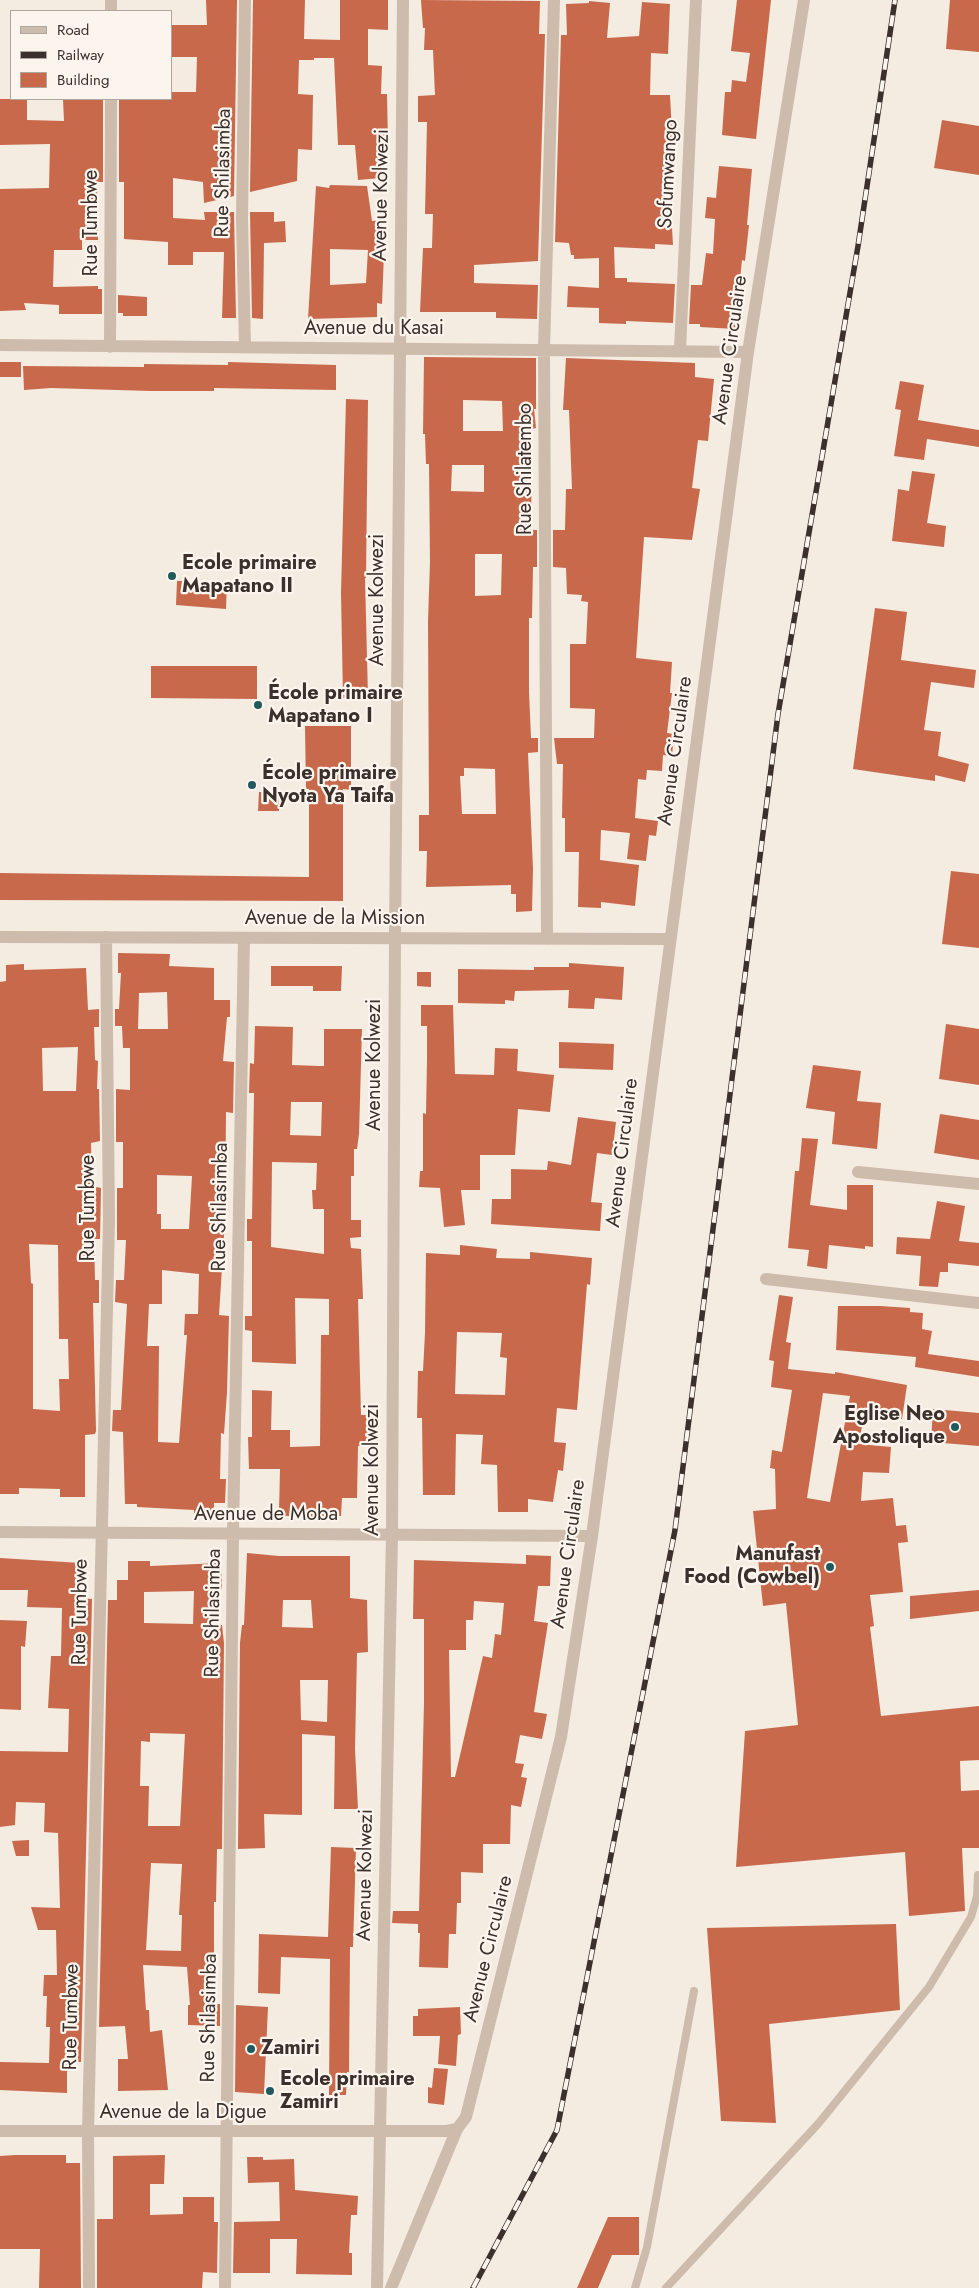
<!DOCTYPE html>
<html>
<head>
<meta charset="utf-8">
<style>
	body { margin:0 }
	#map { position:relative; width:979px; height:2288px; overflow:hidden; background:#f4ebe1; font-family:Jost,sans-serif }
	canvas { display:block }
	.legend { position:absolute; left:10px; top:10px; width:162px; height:90px; box-sizing:border-box; background:#fbf5ee; border:1px solid #aea6a0; margin:0; padding:6px 9px; list-style:none; font-size:15px; color:#3b302b }
	.legend li { display:flex; align-items:center; gap:10px; height:25px }
	.legend b { width:25px; border:1px solid #aea6a0 }
</style>
</head>
<body>
<div id="map">
<canvas width="979" height="2288"></canvas>
<ul class="legend">
<li><b style="height:6px;background:#cdbbac"></b>Road</li>
<li><b style="height:6px;background:#3b302b"></b>Railway</li>
<li><b style="height:14px;background:#c8694b"></b>Building</li>
</ul>
</div>
<script>
const context = document.querySelector('canvas').getContext('2d');
context.lineJoin = 'round';
function fillPath(path, color) {
  context.fillStyle = color;
  context.fill(path, 'evenodd');
}
function stroke(path, color, width, dash) {
  context.strokeStyle = color;
  context.lineWidth = width;
  context.lineCap = dash ? 'butt' : 'round';
  context.setLineDash(dash || []);
  context.stroke(path);
}
function label(font, color, halo, rows, align = 'center') {
  context.font = font + ' Jost,sans-serif';
  context.lineWidth = 4.5;
  context.setLineDash([]);
  context.textBaseline = 'middle';
  context.strokeStyle = halo;
  context.fillStyle = color;
  for (const [text, x, y, turn = 0] of rows) {
    context.save();
    context.translate(x, y);
    context.rotate((+turn || 0) * Math.PI / 180);
    context.textAlign = isNaN(turn) ? turn : align;
    if (halo) context.strokeText(text, 0, 0);
    context.fillText(text, 0, 0);
    context.restore();
  }
}
fillPath(new Path2D(`
	M206 0H237L234 196 204 203 203 182 173 178V218L205 220 204 212H234L236 318H222L224 252H193V265H168V242L124 239V182H119V99H171V92H196L197 57H171V25H207Z
	M253 0H305L304 39 340 40V0H388V30L368 29V65L382 66 381 94H387L388 145H378L380 178 358 180 355 145H338L334 58H314V60H299L298 94 313 95 312 150 298 149 297 181 250 192Z
	M421 0 540 1 539 34H545L538 261 474 265V283L538 285 537 319 496 318V312H420L423 248H432L433 214H425L427 122H418V96L435 95 433 50H424L425 28H423Z
	M737 0H771L756 139 722 135 725 92H731L732 80 746 82 750 53 731 51Z
	M950 0H979V52L946 49Z
	M589 1 610 3 607 38 639 36 642 2 670 4 668 54 651 53 650 95H670L672 133 667 158 665 228H672L673 245 655 244V249L614 247 615 278H627V282L675 284 673 323 626 321V324L599 323V308L567 307 568 286 599 288V258L574 259V255H571L569 243 555 242 561 35H567L566 4 589 3Z
	M0 99H27V120L64 121 63 99H103V182H97L98 240H82V250H54L53 287 98 286V289H102V314H59V305L24 303 26 310 0 311V189L49 188 50 144 0 145Z
	M942 120 979 126V175L934 168Z
	M719 166 752 169 747 225H749L745 261 742 260 735 329 700 327V324H689L691 285H702L706 253 713 254 715 219 705 218 707 197 716 198Z
	M330 185 367 186 372 221 385 220 379 242H382V253H384L382 304 377 303V317L308 319 316 186 329 188ZM330 249 368 250 366 283 330 285Z
	M250 212H274V222L285 221 286 242 264 243 263 319 252 318Z
	M118 295 147 297V316H123V313H118Z
	M424 357 536 358V409H534L536 428 532 429 531 530H537V567H533L532 618H529V692L531 738H538V752L528 753 533 869 532 911 516 912V894H511V885L426 887 427 851H419V815H429L428 621 430 562 429 464H426L425 434H423ZM463 400 502 401 503 431H463ZM452 465H484V492L451 491ZM475 554H502L501 595 475 596ZM464 768 495 769 496 814H462L460 776H464Z
	M566 358 695 363V377L714 379 708 441 698 440 692 488 700 489 692 540 644 537 636 658 672 662 670 693H672L667 733 674 734 672 756 663 755 662 771 647 770 646 780 638 779 635 818 658 821 656 836 649 835 646 861 627 859 630 833 601 830 600 860 639 865 635 906 601 902V908L578 907 579 852H565V818H562L563 764H557L554 738H594L595 709 570 708V644H586L588 602 581 601 582 595 567 594 566 568 553 567V530H565L566 489H572L569 410H563Z
	M0 362H21V377H0Z
	M228 362 336 365V390L214 388V391H151L51 388 24 390 23 366 144 367V364L228 365Z
	M900 381 924 385 918 420 979 430V447L927 439 924 460 894 456 901 410 895 409Z
	M346 399 368 400 366 578H365L368 697 343 698 341 593Z
	M912 471 935 474 927 523 946 526 944 547 892 541 898 489 909 491Z
	M177 581H227L226 609 176 605Z
	M875 608 907 612 901 660 976 670 974 688 931 682 924 730 941 732 938 756 969 764 965 782 935 775V781L853 769Z
	M151 666H257V699L151 698Z
	M305 726H351V790L343 789V901L0 900V873L309 877V789H306Z
	M259 792H279V811H258Z
	M951 871 979 874V948L942 944Z
	M118 953 170 954 169 966 214 968V1000H230V1017H227L223 1061 234 1062 233 1113 226 1112 225 1220 219 1315 229 1316 227 1392 224 1434 221 1433 220 1479H226L225 1503H214V1512L194 1513V1510L137 1507V1504H125L123 1432 112 1431 113 1410H121L127 1304 115 1302 116 1280H124L126 1240H117V1188H123V1142H116V1089L130 1090V1048H123L122 1026H115V1009H119L121 973H118ZM167 992 168 1029H138L139 993ZM157 1175 192 1176 189 1229H161V1214H157ZM162 1270 199 1274 198 1314H185L184 1335H187L179 1443 158 1442 159 1346H147L149 1304H162Z
	M569 963 624 967 622 1000 595 998 594 1009 568 1008 569 990 515 991 514 1001 505 1000V1004L458 1003V969L534 970V967H569Z
	M24 964V970L86 968 88 1010 99 1009V1027H94L95 1060 98 1061 97 1089H99L100 1141 91 1143 92 1186 101 1188 100 1239H94L95 1280H99V1303H93L96 1431 95 1434 85 1435V1497H60V1489L19 1488V1494H0V982L6 981V965ZM78 1047 76 1091H43L42 1048ZM29 1244 58 1245 59 1339H68L69 1379H59L60 1411 33 1409V1284L31 1283Z
	M271 966H342L341 991H313V986H271Z
	M417 972H431V987L417 986Z
	M421 1005H453L455 1074 494 1075 495 1048 518 1049 517 1071 554 1075 550 1112 518 1109 515 1155H480V1190H461L465 1225 444 1227 440 1188 419 1187 420 1171H423V1113L426 1114 427 1060V1026H421Z
	M946 1024 979 1029V1085L939 1079Z
	M255 1026 293 1027 292 1065 319 1066H324V1029H362L359 1134 357 1149H354V1176H351V1220H361V1237L350 1238 351 1248 361 1249 363 1299H358L361 1415H371L372 1436H370V1447L358 1446 357 1498H342L341 1516H281L279 1512 280 1469H249L248 1437H252V1390L272 1391 271 1430H290V1447L320 1446 321 1335H329V1299L295 1298 296 1364 252 1362V1331L245 1330V1316H252V1241H247V1219H252L254 1093H249L250 1063 254 1064ZM291 1102H322L321 1136 290 1135ZM272 1162 317 1163 316 1190H312L313 1209H324V1254L271 1247Z
	M559 1042 614 1044 613 1070 559 1068Z
	M813 1065 861 1071 857 1101 881 1103 877 1149 832 1144 835 1112 806 1108Z
	M940 1114 979 1120V1160L934 1153Z
	M578 1117 616 1122 612 1155 597 1153 591 1202 602 1203 600 1231 491 1224 492 1199H511V1169L547 1170 548 1161 571 1165Z
	M802 1138 818 1139 810 1205 847 1210V1185H873V1247L865 1246V1249L829 1245 827 1269 807 1266 809 1250 788 1248 795 1171H799Z
	M937 1201 965 1206 959 1241 979 1243V1266L948 1263V1272H940L938 1287 919 1286 921 1256 896 1254 897 1237 930 1239Z
	M460 1245 497 1249 496 1258 530 1259V1252L592 1258 590 1285 587 1284 577 1410 557 1408 554 1442 566 1443 563 1471 558 1470 553 1502 528 1499V1512H498L497 1465 481 1464 483 1435 456 1434 455 1495H423L422 1418H417L418 1371H423L425 1333 426 1253 460 1255ZM457 1332 502 1333 500 1357 507 1358 505 1395 455 1394Z
	M779 1295 793 1297 786 1342 791 1343 788 1369 835 1374V1372L907 1385 902 1419 864 1414 859 1444 891 1447 889 1473 863 1472 861 1501 893 1498 896 1526 906 1525 908 1542 898 1543 903 1592 870 1595 874 1626 870 1627 881 1716 979 1706V1760L960 1761 961 1791 979 1790V1848H962L965 1911 909 1916 905 1852 736 1867 745 1731 798 1725 786 1603 763 1606 753 1511 776 1509 775 1469 770 1468 772 1450 782 1452 792 1390 771 1387 774 1361 769 1360ZM823 1393 850 1396 830 1502 807 1498Z
	M838 1306H880L910 1308V1312L923 1313 922 1329 932 1331 928 1354 979 1361V1377L915 1367 916 1357 836 1350Z
	M933 1409 979 1413V1446L931 1442Z
	M247 1553 279 1556H350V1598L367 1600 368 1652 357 1653 355 1749 358 1809H334L335 1736 302 1734V1815L264 1814 265 1848 238 1849 240 1643 242 1625H244ZM283 1600H311L313 1628 282 1627ZM300 1680H328L327 1722 301 1720Z
	M526 1555 551 1556 550 1586H538L534 1621 548 1623 534 1712 547 1714 542 1739 520 1735 515 1763 524 1764 521 1777 527 1778 521 1807 511 1805 510 1844H483V1873L461 1872V1903H457L456 1934H449L448 1968 419 1967 420 1933H418V1924L392 1923 393 1911H419L424 1702V1619H413L414 1560 526 1564ZM474 1601 504 1603 501 1635 495 1634 492 1658 483 1656 455 1777H451L449 1650H466V1620H473Z
	M0 1558 81 1563 80 1598 92 1599 81 2062H67V2093L0 2090V2062L49 2063 50 2027H46L47 1996H43L44 1975H57L56 1930H38L31 1907 60 1908 58 1833 44 1832 45 1803 16 1802 15 1825 0 1827V1751L68 1752 69 1709 48 1708 51 1656H61L62 1608 27 1607 28 1590H0Z
	M128 1561H150V1566L221 1563 222 1589 213 1590V1624L222 1625 224 1643 222 1849H217L216 1902H214V1962H211L214 2004H220V2026L188 2025V2005H190L187 1967 143 1965 146 2010H149L150 2032 162 2030 168 2090 118 2091V2059H128L125 2026 99 2027 108 1600H117V1580H128ZM194 1591 193 1624 144 1623V1592ZM150 1733 185 1734 180 1826H148L149 1786H140L141 1741 150 1742ZM151 1863 182 1864 179 1915H182L181 1951 146 1950Z
	M979 1590V1611L910 1619V1596Z
	M0 1620 27 1621 25 1647 21 1646V1710L0 1709Z
	M29 1840V1856H16L12 1841Z
	M331 1847 356 1848 353 1947H350L349 2072H347L346 2095H329L330 1959 281 1957 280 1994 258 1993 259 1934 328 1937Z
	M896 1924 900 2010 769 2024 776 2123 721 2121 707 1928Z
	M236 2005 268 2007 264 2094 235 2092Z
	M460 2007 461 2034 458 2035 456 2066 438 2064 440 2036H413V2016H418V2009Z
	M434 2068 448 2069 444 2105 428 2103V2087L432 2088Z
	M15 2155H66V2163H80L81 2288H39L40 2249H0V2156Z
	M165 2155 164 2184H150V2215L183 2214V2197H214V2222H218L217 2273 203 2272 202 2288H97V2219H113V2156Z
	M247 2157H263V2160L294 2159 295 2190 358 2196 357 2215H351L349 2253H352V2275L296 2274 297 2239H270V2273H233L234 2222 280 2221 279 2182 248 2183Z
	M608 2217H639V2255H612L598 2288H577Z`), '#c8694b');
stroke(new Path2D(`
	M635 2288 647 2247 694 1991
	M666 2288 818 2124 929 1987 971 1917 977 1896 978 1875`), '#cdbbac', 8);
stroke(new Path2D(`
	M245 0 242 219 245 347
	M111 11V0
	M0 345 748 352
	M110 347 111 99
	M680 350 696 0
	M0 937 669 939
	M547 939 544 349 554 0
	M858 1172 979 1184
	M766 1279 979 1303
	M0 1532 592 1536
	M89 2288 88 2132 109 1220 106 937
	M225 2288 233 1533 244 938
	M377 2288 380 2131
	M391 2288 457 2129`), '#cdbbac', 12);
stroke(new Path2D(`
	M0 2131H447L457 2129 466 2117 561 1737 592 1536 748 352 804 0
	M380 2131 392 1534 395 938 403 0`), '#cdbbac', 12);
const rail = new Path2D(`
	M473 2288 557 2130 675 1530 778 714 858 246 895 0`);
stroke(rail, '#3b302b', 5.5);
stroke(rail, '#fbf5ee', 4, [11]);
for (const [x, y, r, color] of [
	[172,576,5,"#1f5a5e"],
	[258,705,5,"#1f5a5e"],
	[252,785,5,"#1f5a5e"],
	[955,1427,5,"#1f5a5e"],
	[830,1567,5,"#1f5a5e"],
	[251,2049,5,"#1f5a5e"],
	[270,2091,5,"#1f5a5e"]
]) {
  const dot = new Path2D();
  dot.arc(x, y, r, 0, 2 * Math.PI);
  context.fillStyle = color;
  context.fill(dot);
  stroke(dot, '#fbf5ee', 2);
}
label('20px', '#3b302b', '#fbf5ee', [
	["Rue Shilasimba",224,173,-89],
	["Sofumwango",669,174,-87],
	["Avenue Kolwezi",382,195,-89],
	["Rue Tumbwe",92,223,-90],
	["Avenue du Kasai",374,329],
	["Avenue Circulaire",731,350,-82],
	["Rue Shilatembo",526,469,-90],
	["Avenue Kolwezi",378,600,-90],
	["Avenue Circulaire",676,751,-82],
	["Avenue de la Mission",335,919],
	["Avenue Kolwezi",375,1065,-90],
	["Avenue Circulaire",623,1153,-83],
	["Rue Shilasimba",221,1207,-89],
	["Rue Tumbwe",89,1208,-90],
	["Avenue Kolwezi",373,1470,-90],
	["Avenue de Moba",266,1515],
	["Avenue Circulaire",569,1554,-82],
	["Rue Tumbwe",81,1612,-89],
	["Rue Shilasimba",214,1613,-89],
	["Avenue Kolwezi",366,1875,-89],
	["Avenue Circulaire",489,1949,-76],
	["Rue Tumbwe",72,2017,-89],
	["Rue Shilasimba",210,2018,-89],
	["Avenue de la Digue",183,2113]
]);
label('bold 20px', '#3b302b', '#fbf5ee', [
	["Ecole primaire",182,564],
	["Mapatano II",182,587],
	["École primaire",268,694],
	["Mapatano I",268,717],
	["École primaire",262,774],
	["Nyota Ya Taifa",262,797],
	["Eglise Neo",945,1415,"right"],
	["Apostolique",945,1438,"right"],
	["Manufast",820,1555,"right"],
	["Food (Cowbel)",820,1578,"right"],
	["Zamiri",261,2049],
	["Ecole primaire",280,2080],
	["Zamiri",280,2103]
], 'left');
</script>
</body>
</html>
